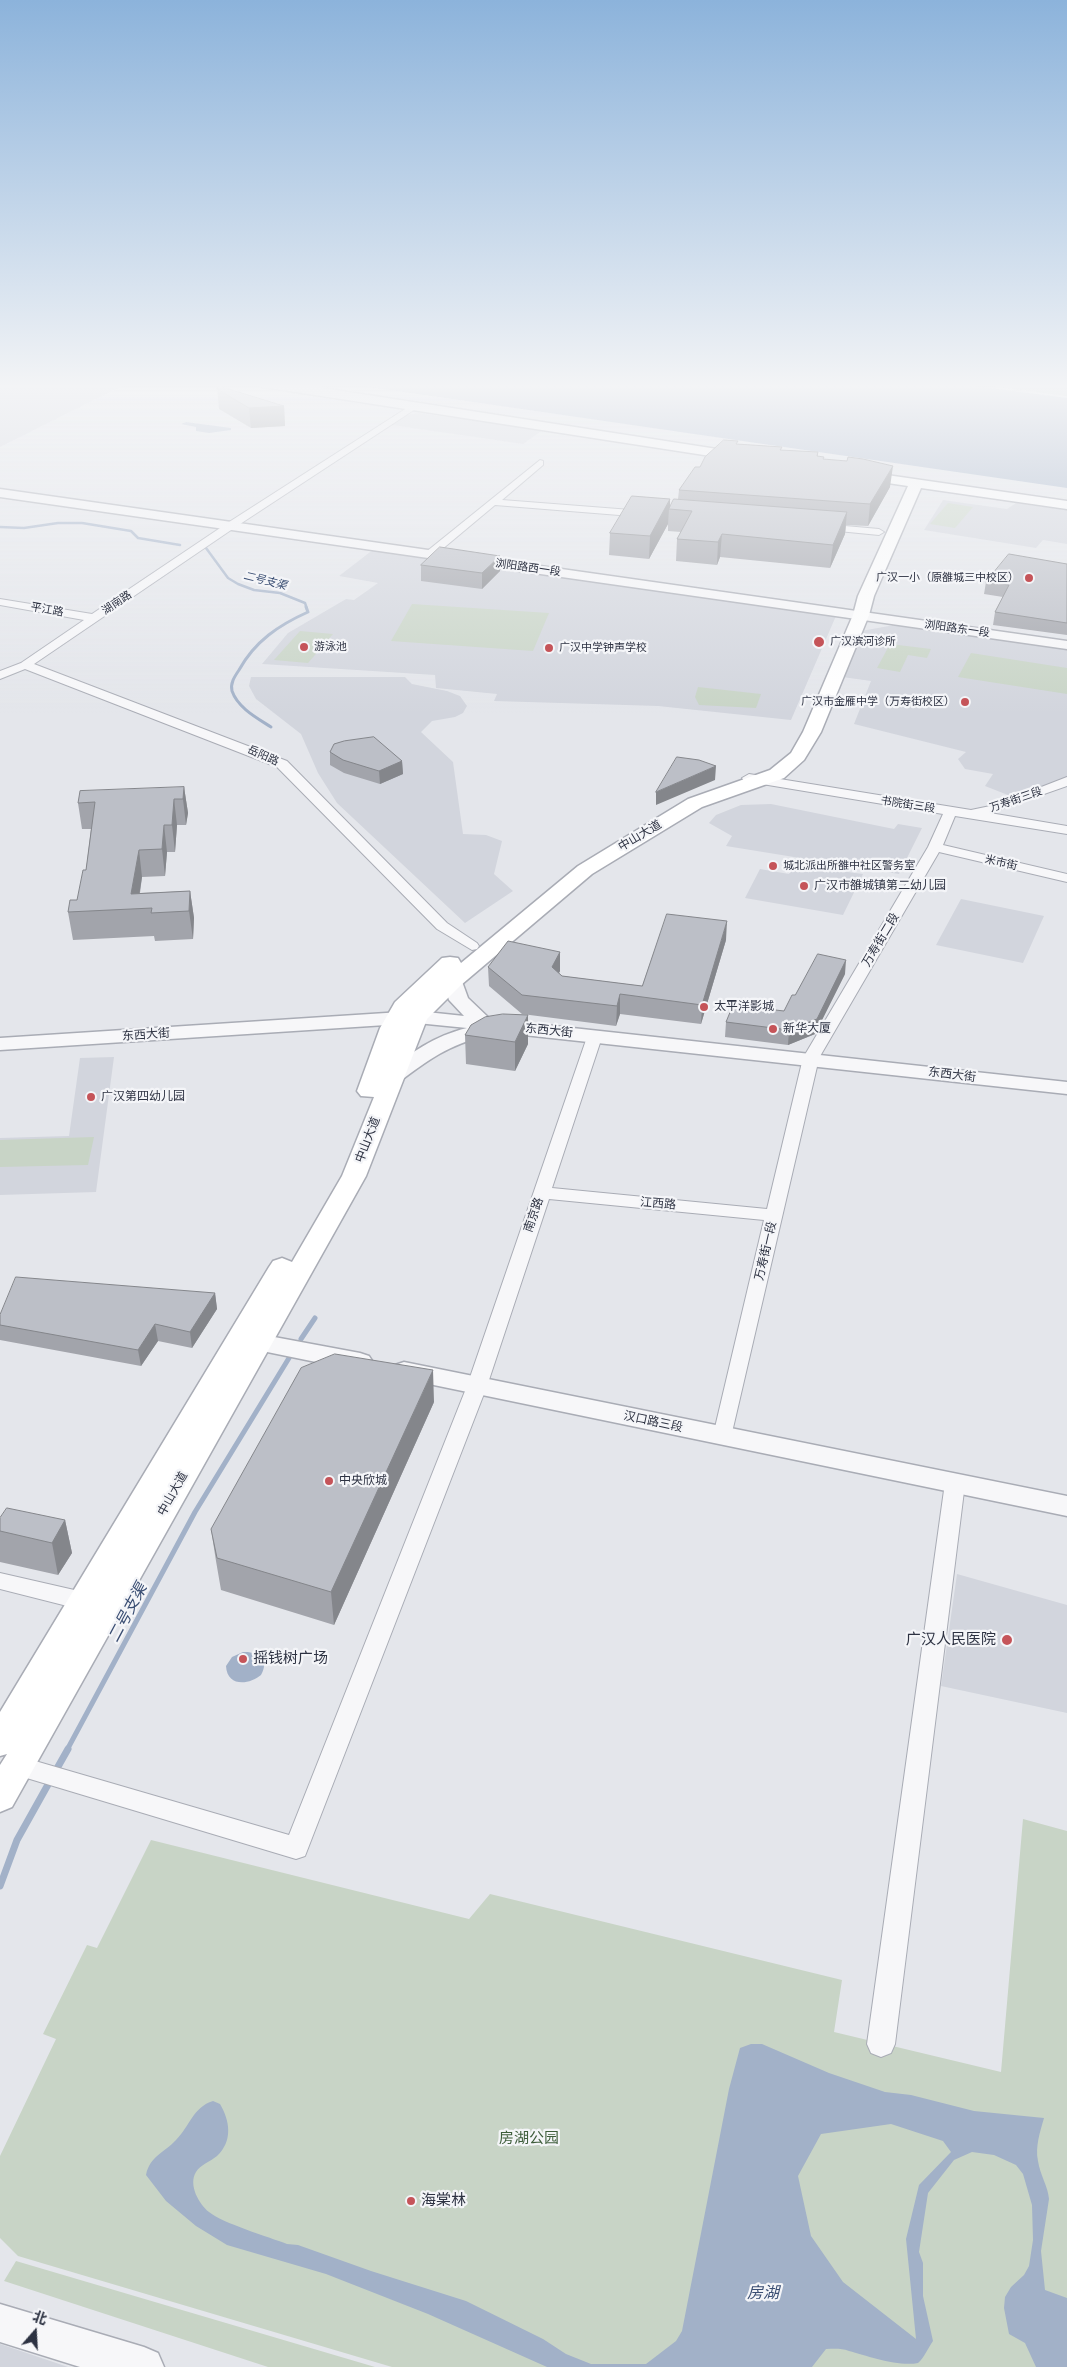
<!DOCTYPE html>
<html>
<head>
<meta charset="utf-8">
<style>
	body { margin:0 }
	#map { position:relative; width:1067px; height:2367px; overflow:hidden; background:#e4e6eb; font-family:Helvetica,"Noto Sans SC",sans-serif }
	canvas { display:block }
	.north { position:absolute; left:10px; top:2307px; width:50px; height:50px; -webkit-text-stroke:4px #f4f5f8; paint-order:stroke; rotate:19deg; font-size:14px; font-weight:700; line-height:20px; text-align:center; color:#2d3242 }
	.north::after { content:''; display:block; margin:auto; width:18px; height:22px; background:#2d3242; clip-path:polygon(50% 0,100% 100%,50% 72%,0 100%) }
</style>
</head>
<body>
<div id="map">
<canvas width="1067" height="2367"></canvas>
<div class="north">北</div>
</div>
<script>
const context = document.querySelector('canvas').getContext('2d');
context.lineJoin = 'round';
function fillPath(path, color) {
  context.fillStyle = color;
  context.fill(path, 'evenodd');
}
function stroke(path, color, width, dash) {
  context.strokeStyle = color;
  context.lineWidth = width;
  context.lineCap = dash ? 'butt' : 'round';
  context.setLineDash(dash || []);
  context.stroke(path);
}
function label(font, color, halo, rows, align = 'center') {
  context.font = font + ' Helvetica,"Noto Sans SC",sans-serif';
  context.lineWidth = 4.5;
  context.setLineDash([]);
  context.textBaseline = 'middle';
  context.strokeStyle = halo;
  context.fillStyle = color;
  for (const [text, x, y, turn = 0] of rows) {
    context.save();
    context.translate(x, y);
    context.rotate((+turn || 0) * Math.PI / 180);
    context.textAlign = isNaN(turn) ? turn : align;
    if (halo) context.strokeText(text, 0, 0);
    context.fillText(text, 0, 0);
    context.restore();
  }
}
fillPath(new Path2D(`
	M0 383H103L122 386 0 447Z
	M419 413 543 430 523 444 392 425 407 415Z
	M943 500 1007 509 1016 503 1067 510V544L1043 540 1036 548 924 530Z
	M374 549 836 616 791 720 658 706 494 701 497 694 436 688 435 675 262 664 288 633 346 599 354 600 378 583 339 576Z
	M900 624 1067 648V778L1013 797 985 786 993 774 965 769 958 759 966 752 854 724 871 681 842 677 861 631Z
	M251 677H405L412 684 447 691 460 696 467 706 463 713 455 717 432 721 421 732 453 762 463 834 486 835 502 841 494 874 513 891 465 923 337 803 318 773 301 734 256 699 249 686Z
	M771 804 894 829 898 824 922 828 899 874 726 846 732 836 709 823 716 815 741 805Z
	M794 865 863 874 843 915 745 898 760 869 789 874Z
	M961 899 1044 916 1023 963 936 945Z
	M114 1057 96 1192 0 1195V1138L69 1136 80 1058Z
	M957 1574 1067 1605V1713L941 1686Z
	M0 2344 68 2367H0Z`), '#d2d5dd');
fillPath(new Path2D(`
	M968 383H1067V396Z
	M948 503 973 507 955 528 930 524Z
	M412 604 549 613 533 651 391 641Z
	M300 631 333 634 308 663 274 660Z
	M890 644 931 649 927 658 908 655 900 672 877 668Z
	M971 653 1067 668V694L958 677Z
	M698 687 761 694 756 708 699 705 695 697Z
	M94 1137 88 1165 0 1167V1140Z
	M1023 1819 1067 1831V2367H392L18 2256 0 2238V2156L56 2039 43 2034 87 1945 97 1948 151 1840 469 1919 490 1894 842 1980 834 2032 1001 2072Z
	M16 2261 375 2367H268L4 2281Z`), '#c8d4c6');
fillPath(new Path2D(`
	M342 383H951L1067 398V488Z
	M186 422 231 428V430L209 433 196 431V427L181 424Z
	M243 1652C258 1651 270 1660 261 1675 249 1685 227 1687 226 1666L232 1657Z
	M751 2044H762L829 2073 885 2092 911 2095 974 2111 1044 2118C1040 2132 1035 2147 1038 2161 1040 2175 1048 2186 1049 2199L1041 2251 1045 2290 1067 2298V2367H1036L1025 2343 1009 2334 1004 2308 1005 2297 1011 2287 1024 2275 1029 2266 1033 2240 1032 2205 1023 2174 1016 2165 994 2155 972 2152 954 2160 928 2193 919 2252 923 2263V2296L933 2341C928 2348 924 2358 918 2363 899 2367 867 2356 849 2351 841 2348 834 2349 826 2349L812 2367H547L428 2314 326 2274 227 2245 196 2226 166 2201 146 2175C150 2156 164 2153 176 2140 190 2126 193 2107 213 2101L220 2104C230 2121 233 2141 217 2156 211 2161 200 2165 196 2172 188 2185 199 2204 209 2212 222 2223 269 2237 287 2244L298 2245 371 2271 466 2301 543 2339 566 2354 591 2364H646L676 2341 682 2331 729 2089 740 2048ZM891 2124 943 2141 951 2152 919 2185 906 2239 916 2339 843 2282 811 2236 798 2176 821 2134Z`), '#a2b1c8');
stroke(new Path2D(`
	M0 527 24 528 58 523H82L131 531 138 538 180 545
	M206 548 228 578 238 584 254 590 280 593 305 603 307 609`), '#a2b1c8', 2.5);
stroke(new Path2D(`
	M271 727C257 718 238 708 232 691 230 683 235 676 239 670 255 641 279 625 308 612L306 607`), '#a2b1c8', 3);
stroke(new Path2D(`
	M301 1339 315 1318
	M67 1750 195 1512 289 1358`), '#a2b1c8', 5);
stroke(new Path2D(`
	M55 1772 68 1749
	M0 1886 17 1840 50 1781`), '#a2b1c8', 7);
const minor = new Path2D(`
	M413 404 420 406 234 528 34 664 287 761 447 923 477 943 479 946 477 949 472 950 437 929 277 767 25 669 0 679V671L21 663 84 620 0 605V599L92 614 226 524Z
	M540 460 543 461V465L502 500 644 511 649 514 644 517 495 505 434 556H426V552Z
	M822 524 879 529 884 532 879 535 818 529V525Z
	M749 774 971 810 995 805 1067 777V786L990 813 1067 826V834L955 816 943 845 1067 874V882L939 852 819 1058 730 1441 723 1443 716 1441 713 1436 764 1220 549 1199 487 1386 305 1856 296 1859 10 1773 6 1766 10 1759 18 1756 289 1835 467 1386 586 1040 592 1038 600 1043 552 1188 767 1209 803 1058 928 847 943 814 744 781 742 778Z
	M955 1475 962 1478 965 1483 895 2044 891 2053 881 2057 871 2053 867 2044 945 1483 948 1478Z
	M0 1573 83 1592 91 1595 94 1601 91 1607 83 1610 0 1589Z`);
const tertiary = new Path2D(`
	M0 489 1067 641V649L0 497Z
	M453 974 460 976 468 998 490 1019 1067 1082V1094L487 1031 485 1036C449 1045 429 1059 399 1082L392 1084 385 1082 382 1078 385 1074C410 1053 434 1036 467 1028L417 1023 0 1050V1038L417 1011 464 1016 449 1000 443 980 446 976Z
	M242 1331 360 1353 369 1356 373 1362 369 1368 360 1371 233 1345 230 1339 233 1333Z
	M404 1362 1067 1496V1516L395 1377 391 1371 395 1365Z
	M0 2304 144 2347 158 2353 164 2367H80L0 2342Z`);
const secondary = new Path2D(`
	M257 383H290L743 453 750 457 743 461 263 387Z
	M859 471 1067 501V509L921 488 874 596 869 615 821 732 804 760 784 778 702 807 592 874 461 985 427 1019 366 1176 12 1807 0 1812V1765L7 1754 0 1756V1712L269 1267 273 1261 282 1258 292 1262 342 1176 374 1097 361 1096 357 1091 380 1028 395 1002 442 958 450 957 458 958 461 963 578 866 688 799 770 770 791 753 803 732 853 615 858 596 908 486 854 478 852 475Z`);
stroke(minor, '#a9acb5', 2);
stroke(tertiary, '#a9acb5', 3);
stroke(secondary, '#a9acb5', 3);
fillPath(minor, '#f7f7f9');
fillPath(tertiary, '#f7f7f9');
fillPath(secondary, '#fff');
fillPath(new Path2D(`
	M217 389 284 406 285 426 251 428 219 409Z
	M738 444 782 447 781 450 818 452V456L824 459 890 487 868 526 846 525 845 534 830 568 720 557 717 565 676 561 677 539 681 532 668 531V524L649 559 609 555 610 533 670 499V506L678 499 679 490 700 467Z
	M1067 564V635L993 625 995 612 1003 597 984 594 986 582Z
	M421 565 500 571 482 589 421 581Z
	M330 752 402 761 403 774 380 784 344 773 330 765Z
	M184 787 188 813 186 825H177L175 852H167L165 876 142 877 140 893 190 891 194 918 193 939 155 941 154 936 73 940 68 912 77 900 86 870 91 829H82L78 803Z
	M726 940 701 1024 620 1014 616 1026 522 1014 489 986 488 967 560 952V971L559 973 562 976 642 986Z
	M845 974 815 1034 788 1045 725 1037 726 1022 784 1011 795 995Z
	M528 1015V1044L515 1071 466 1064 465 1035Z
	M215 1293 217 1309 192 1348 158 1341 141 1366 0 1340V1315Z
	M434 1402 334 1625 221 1590 216 1561 211 1529Z
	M0 1518 65 1520 72 1553 58 1575 0 1562Z`), '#a2a4ab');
fillPath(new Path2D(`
	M284 406 285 426 251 428 249 408Z
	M893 466 890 487 868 526 870 504Z
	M670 499V509H669L668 524 649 559 650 536Z
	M847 512 845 534 830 568 833 545Z
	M722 534 720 557 717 565 718 542Z
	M500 556V571L482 589V573Z
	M402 761 403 774 380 784 379 771Z
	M716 766 715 780 656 805V792Z
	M184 787 188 813 186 825 183 799Z
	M174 799 177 825 175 852 172 825Z
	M164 825 167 852 165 876 162 849Z
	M139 850 142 877 137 909 131 894Z
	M190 891 194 918 193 939 189 911Z
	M727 921 726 940 701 1024 702 1005Z
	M560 952V971L552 986V967Z
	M846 960 845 974 815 1034 788 1045 789 1030Z
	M620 994V1014L616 1026 617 1006Z
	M528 1015V1044L515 1071V1042Z
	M215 1293 217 1309 192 1348 190 1332Z
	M155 1324 158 1341 141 1366 138 1350Z
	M433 1370 434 1402 334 1625 331 1592Z
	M65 1520 72 1553 58 1575 52 1543Z`), '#84868b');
const building = new Path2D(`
	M219 386 284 406 249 408 217 389Z
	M724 440 738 441 736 444 782 447 780 450 818 452 817 456 824 457 823 459 847 461 848 457 863 459 893 466 870 504 679 490 695 467H700L705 457Z
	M632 496 670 499 650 536 610 533Z
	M674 499 847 512 833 545 722 534 718 542 677 539 692 511 669 509Z
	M440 547 500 556 482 573 421 565Z
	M1009 554 1067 564V623L995 612 1009 585 986 582Z
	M374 737 402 761 379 771 343 760 330 752 334 744 344 741Z
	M677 757 699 760 716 766 656 792Z
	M184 787 183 799H174L172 825H164L162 849 139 850 131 894 190 891 189 911 151 913 152 908 68 912 70 900H77L83 870H86L95 802 78 803 80 791Z
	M667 914 727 921 702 1005 620 994 617 1006 522 995 488 967 508 941 560 952 552 967 562 976 642 986Z
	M818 954 846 960 817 1019 789 1030 726 1022 733 1005 784 1011 792 995H795Z
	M503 1014 528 1015 515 1042 465 1035 471 1025 485 1017Z
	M16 1277 215 1293 190 1332 155 1324 138 1350 0 1325V1315Z
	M335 1354 433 1370 331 1592 217 1558 211 1529 301 1368Z
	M7 1508 65 1520 52 1543 0 1531V1518Z`);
fillPath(building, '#bcbfc7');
stroke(building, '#84868b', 1);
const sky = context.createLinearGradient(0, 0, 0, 715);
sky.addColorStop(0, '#8cb3db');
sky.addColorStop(0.54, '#f3f4f6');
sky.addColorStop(1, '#f3f4f600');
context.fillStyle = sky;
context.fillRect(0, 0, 1067, 715);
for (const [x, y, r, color] of [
	[1029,578,5,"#c55459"],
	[819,642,6,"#c55459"],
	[304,647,5,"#c55459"],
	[549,648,5,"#c55459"],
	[965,702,5,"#c55459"],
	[773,866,5,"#c55459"],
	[804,886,5,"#c55459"],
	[704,1007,5,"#c55459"],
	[773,1029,5,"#c55459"],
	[91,1097,5,"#c55459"],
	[329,1481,5,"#c55459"],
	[1007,1640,6,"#c55459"],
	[243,1659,5,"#c55459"],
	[411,2201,5,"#c55459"]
]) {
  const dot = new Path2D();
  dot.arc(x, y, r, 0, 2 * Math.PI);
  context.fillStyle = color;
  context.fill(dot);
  stroke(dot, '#f4f5f8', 2);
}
label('11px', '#2d3242', '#f4f5f8', [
	["浏阳路西一段",528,568,8],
	["湖南路",117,603,-34],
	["平江路",47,610,10],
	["浏阳路东一段",957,629,8],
	["岳阳路",263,756,24],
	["万寿街三段",1016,800,-19],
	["书院街三段",908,805,9],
	["米市街",1001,863,13]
]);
label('11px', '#2d3242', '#f4f5f8', [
	["广汉一小（原雒城三中校区）",1019,578,"right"],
	["广汉滨河诊所",830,642],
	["游泳池",314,647],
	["广汉中学钟声学校",559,648],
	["广汉市金雁中学（万寿街校区）",955,702,"right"],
	["城北派出所雒中社区警务室",783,866]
], 'left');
label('italic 11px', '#3a4e73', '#f4f5f8', [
	["二号支渠",265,581,14]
]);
label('12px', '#2d3242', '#f4f5f8', [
	["中山大道",640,836,-31],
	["万寿街二段",881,940,-59],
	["东西大街",549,1031,6],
	["东西大街",146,1035,-4],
	["东西大街",952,1075,7],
	["中山大道",368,1140,-69],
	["江西路",658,1204,5],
	["南京路",534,1215,-71],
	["万寿街一段",766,1251,-77],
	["汉口路三段",653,1422,12],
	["中山大道",173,1494,-61]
]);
label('12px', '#2d3242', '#f4f5f8', [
	["广汉市雒城镇第二幼儿园",814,886],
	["太平洋影城",714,1007],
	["新华大厦",783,1029],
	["广汉第四幼儿园",101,1097],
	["中央欣城",339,1481]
], 'left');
label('15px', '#2d3242', '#f4f5f8', [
	["广汉人民医院",996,1640,"right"],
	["摇钱树广场",253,1659],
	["海棠林",421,2201]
], 'left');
label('15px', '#3e5d3b', '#f4f5f8', [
	["房湖公园",529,2139]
]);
label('italic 16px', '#3a4e73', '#f4f5f8', [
	["二号支渠",128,1613,-62],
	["房湖",763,2294]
]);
</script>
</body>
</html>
